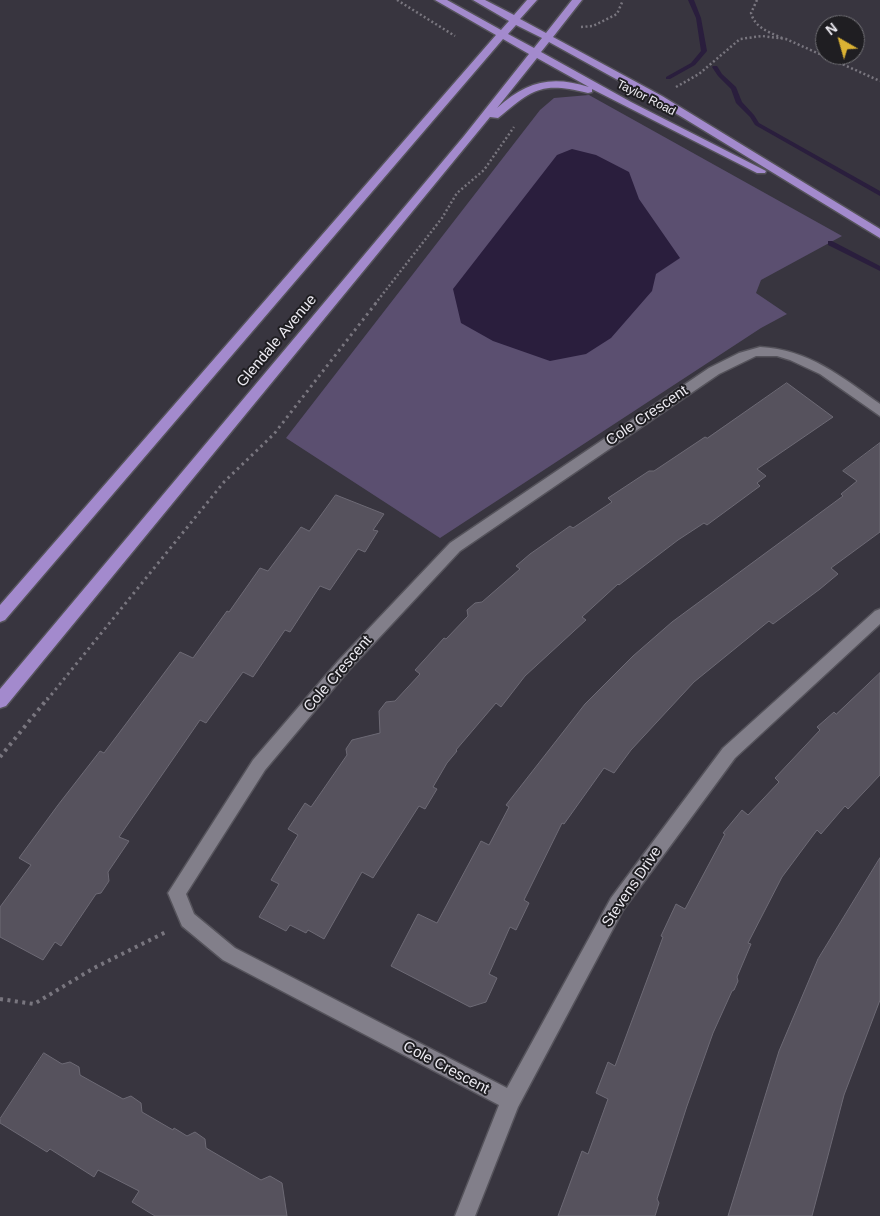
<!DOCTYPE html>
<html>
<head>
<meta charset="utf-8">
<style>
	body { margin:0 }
	#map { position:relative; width:880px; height:1216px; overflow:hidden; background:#38353f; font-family:Arial,sans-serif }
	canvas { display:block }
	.north { position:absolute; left:815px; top:15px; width:50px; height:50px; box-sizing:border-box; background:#1f1e22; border:1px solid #717075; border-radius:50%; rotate:322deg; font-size:14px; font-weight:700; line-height:20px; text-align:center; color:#edebf2 }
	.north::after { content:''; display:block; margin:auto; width:18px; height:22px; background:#dbb233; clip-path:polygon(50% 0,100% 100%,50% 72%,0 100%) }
</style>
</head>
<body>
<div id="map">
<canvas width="880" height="1216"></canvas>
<div class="north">N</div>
</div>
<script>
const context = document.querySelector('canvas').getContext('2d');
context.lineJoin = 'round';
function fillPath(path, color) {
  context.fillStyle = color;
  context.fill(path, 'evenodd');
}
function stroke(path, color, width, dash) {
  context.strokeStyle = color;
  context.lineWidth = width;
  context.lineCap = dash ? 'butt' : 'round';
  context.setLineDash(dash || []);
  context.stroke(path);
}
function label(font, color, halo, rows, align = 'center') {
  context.font = font + ' Arial,sans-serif';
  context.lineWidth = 4;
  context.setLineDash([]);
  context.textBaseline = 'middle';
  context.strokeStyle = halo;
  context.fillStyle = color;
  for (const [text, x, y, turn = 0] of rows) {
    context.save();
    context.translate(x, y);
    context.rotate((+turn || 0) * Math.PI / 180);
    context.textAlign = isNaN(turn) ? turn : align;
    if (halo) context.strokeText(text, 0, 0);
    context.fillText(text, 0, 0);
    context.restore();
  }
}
fillPath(new Path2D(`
	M589 95 842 236 761 280 756 293 787 314 761 328 440 538 286 438 540 110 554 98Z`), '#5b4f70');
fillPath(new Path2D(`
	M572 149 596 155 629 172 639 199 680 258 656 274 652 291 611 338 586 354 550 361 493 341 461 323 453 289 557 155Z`), '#2a1e3d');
fillPath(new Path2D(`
	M688 0H694L701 18 707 51 695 65 670 79H666V77L691 63 701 51 696 18Z
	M713 66H717L722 74 736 87 742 102 754 115 759 123 880 191V196L755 125 750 117 736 103 731 89 718 76 712 67Z
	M828 241H832L880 266V271L828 245Z`), '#2a1e3d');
const building = new Path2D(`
	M787 383 833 417 757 469 766 476 757 483 760 486 707 525 704 523 678 540 619 585 618 584 582 617 586 620 525 676 501 707 496 703 456 750 457 751 447 763 433 787 437 789 425 809 419 806 373 878 362 872 324 939 308 930 306 933 290 925 286 931 259 917 279 884 271 880 298 835 288 829 305 803 311 807 347 755 346 749 352 740 380 733 379 711 386 702 395 701 420 674 415 670 444 638 446 639 468 616 467 610 475 603 482 602 520 569 516 566 530 554 570 526 573 528 612 502 608 498 649 471H654L705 437 707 438Z
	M880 443V532L831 568 838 574 820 589 773 624 769 621 694 682 631 750 614 773 604 768 564 824 562 823 524 900 529 903 516 930 510 927 489 974 497 978 486 1002 470 1007 391 966 418 914 437 923 481 841 489 845 509 807 506 805 585 704 633 656 672 622 843 496 841 494 857 481 843 471Z
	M336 495 384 514 373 530 378 531 365 552 358 549 330 590 320 586 290 632 285 630 253 677 243 672 206 723 200 720 119 837 129 841 108 872 109 881 101 893 96 894 61 946 55 942 43 960 0 937V907L31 865 19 858 58 805 100 751 104 753 180 652 193 658 227 611 229 612 260 568 268 571 301 527 309 531Z
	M880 673V775L848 809 845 806 821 834 817 830 782 877 748 943 751 944 737 977 738 981 734 990 732 991 713 1033 687 1106 657 1199 659 1203 655 1216H558L582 1151 588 1154 608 1099 596 1093 608 1062 615 1066 663 937 661 936 676 904 685 909 725 834 723 833 742 810 748 815 779 782 775 778 820 730 817 727 834 712 836 714Z
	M880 858V1000L844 1095 812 1216H728L779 1051 818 959Z
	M44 1053 62 1064 70 1062 79 1067 80 1075 123 1099 131 1096 141 1103 142 1112 173 1130 174 1128 187 1136 195 1132 205 1139 206 1148 261 1180 270 1176 282 1183 287 1216H155L132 1202 139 1191 98 1170 94 1177 50 1149 47 1152 0 1123V1119Z`);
fillPath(building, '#56525d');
stroke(building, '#6d6a75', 1);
const minor = new Path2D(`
	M760 347C808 349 842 377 880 404V416L820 374 790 360 777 356H756L719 374 460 551 349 670 265 770 186 894 194 914 235 948 507 1088 611 898 723 748 875 611 880 609V624L735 758 623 910 518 1107 475 1216H455L499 1105 223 960 182 926 168 893 253 760 339 660 450 543 709 368 739 353Z`);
const major = new Path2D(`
	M435 0H447L501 30 509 21 473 0H485L514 15 527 0H537L520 19 546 33 572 0H582L553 37 662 96 880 229V238L654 100 549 42 541 52 631 102 766 171 765 173H757L592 89V92L588 93C541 81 533 89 498 118L490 117 6 706 0 708V689L464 136 529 54 503 39 5 620 0 622V605L496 35ZM516 25 542 38 534 48 508 34ZM537 58 589 87C550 75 526 82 497 108Z`);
stroke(minor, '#55535b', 3);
stroke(major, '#55535b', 3);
stroke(new Path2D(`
	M397 0 455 36
	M757 0 751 13C755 28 769 32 782 38
	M581 27 593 26 617 14 623 0
	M676 87 699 74 740 39 762 36 786 39 880 81
	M375 304 442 218 457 193 484 170 514 127`), '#79767f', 2.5, [2, 2.5]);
stroke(new Path2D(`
	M47 700 224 482 274 434 376 303`), '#79767f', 3, [2.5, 4]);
stroke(new Path2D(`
	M0 757 48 698
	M0 999 34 1004 94 968 168 931`), '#79767f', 4, [3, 4.5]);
fillPath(minor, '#827f8a');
fillPath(major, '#a38acd');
label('12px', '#edebf2', '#1f1e22', [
	["Taylor Road",646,98,27]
]);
label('15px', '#edebf2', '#1f1e22', [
	["Glendale Avenue",277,341,-50],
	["Cole Crescent",647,416,-34],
	["Cole Crescent",338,674,-49],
	["Stevens Drive",632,887,-56],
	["Cole Crescent",446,1068,28]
]);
</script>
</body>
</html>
